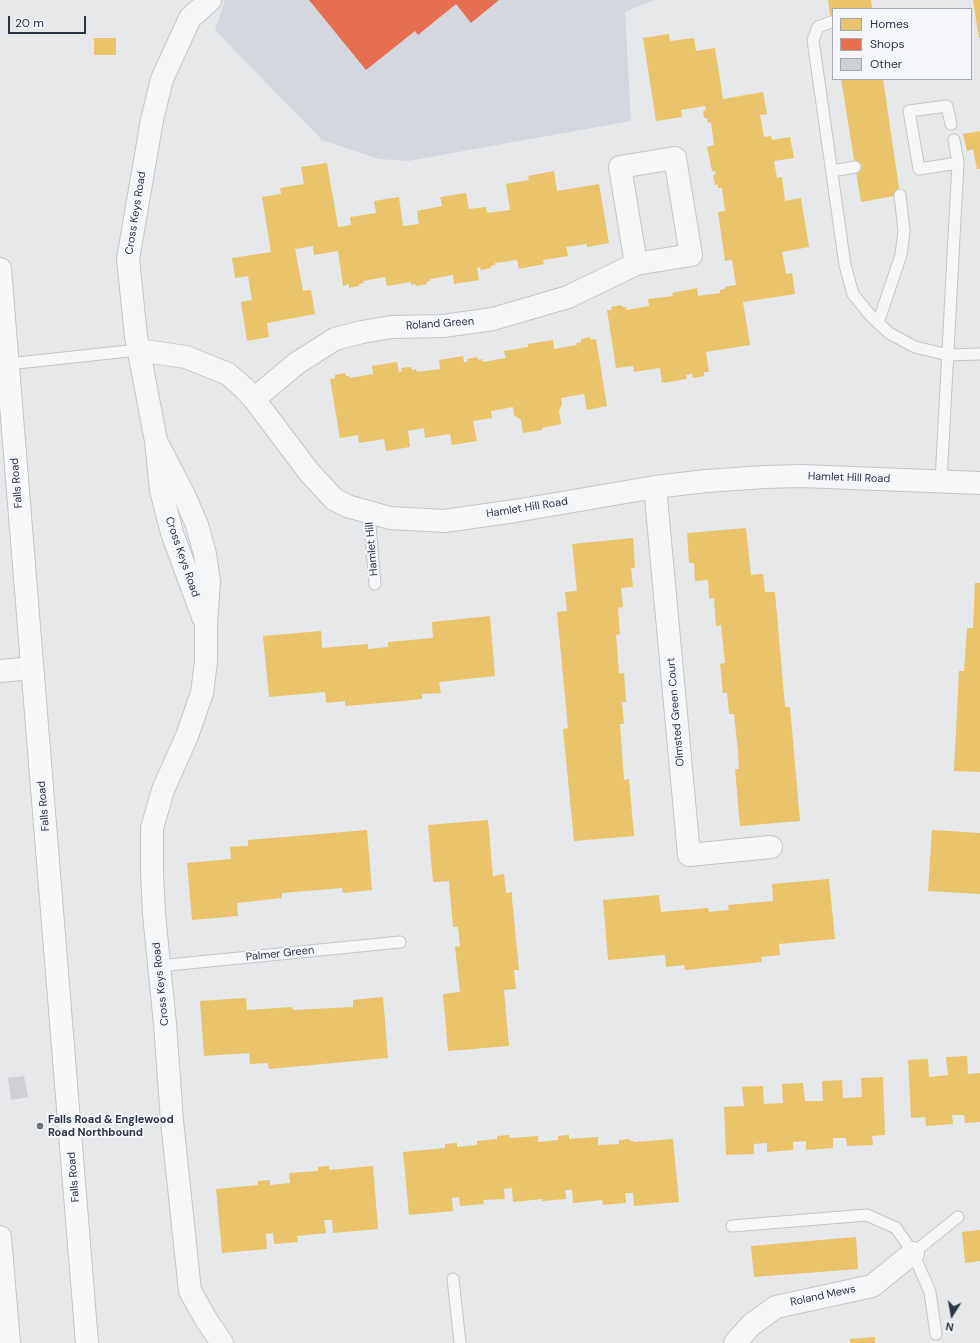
<!DOCTYPE html>
<html>
<head>
<meta charset="utf-8">
<style>
	body { margin:0 }
	#map { position:relative; width:980px; height:1343px; overflow:hidden; background:#e6e8ea; font-family:"DM Sans",sans-serif }
	canvas { display:block }
	.legend { position:absolute; left:832px; top:8px; width:140px; height:72px; box-sizing:border-box; background:#f4f6f9; border:1px solid #a4a8b1; margin:0; padding:5px 7px; list-style:none; font-size:12px; color:#2b3445 }
	.legend li { display:flex; align-items:center; gap:8px; height:20px }
	.legend b { width:20px; border:1px solid #a4a8b1 }
	.north { position:absolute; left:932px; top:1295px; width:40px; height:40px; -webkit-text-stroke:3px #f4f6f9; paint-order:stroke; rotate:191deg; font-size:11px; font-weight:700; line-height:16px; text-align:center; color:#2b3445 }
	.north::after { content:''; display:block; margin:auto; width:14px; height:18px; background:#2b3445; clip-path:polygon(50% 0,100% 100%,50% 72%,0 100%) }
	.scale { position:absolute; left:8px; top:16px; width:78px; height:18px; box-sizing:border-box; border:2px solid #2b3445; border-top:0; padding-left:5px; font-size:12px; line-height:14px; white-space:nowrap; color:#2b3445; -webkit-text-stroke:3px #f4f6f9; paint-order:stroke }
</style>
</head>
<body>
<div id="map">
<canvas width="980" height="1343"></canvas>
<ul class="legend">
<li><b style="height:11px;background:#e9c46a"></b>Homes</li>
<li><b style="height:11px;background:#e76f51"></b>Shops</li>
<li><b style="height:11px;background:#ced0d3"></b>Other</li>
</ul>
<div class="north">N</div>
<div class="scale">20 m</div>
</div>
<script>
const context = document.querySelector('canvas').getContext('2d');
context.lineJoin = 'round';
function fillPath(path, color) {
  context.fillStyle = color;
  context.fill(path, 'evenodd');
}
function stroke(path, color, width, dash) {
  context.strokeStyle = color;
  context.lineWidth = width;
  context.lineCap = dash ? 'butt' : 'round';
  context.setLineDash(dash || []);
  context.stroke(path);
}
function label(font, color, halo, rows, align = 'center') {
  context.font = font + ' "DM Sans",sans-serif';
  context.lineWidth = 4;
  context.setLineDash([]);
  context.textBaseline = 'middle';
  context.strokeStyle = halo;
  context.fillStyle = color;
  for (const [text, x, y, turn = 0] of rows) {
    context.save();
    context.translate(x, y);
    context.rotate((+turn || 0) * Math.PI / 180);
    context.textAlign = isNaN(turn) ? turn : align;
    if (halo) context.strokeText(text, 0, 0);
    context.fillText(text, 0, 0);
    context.restore();
  }
}
fillPath(new Path2D(`
	M225 0H654L625 12 631 121 408 161 379 159 322 140 215 30Z`), '#d4d7dd');
fillPath(new Path2D(`
	M828 0H871L872 9H833L832 29Z
	M973 0H980V38H979Z
	M669 34 670 41 694 38 696 51 715 48 723 99 763 92 767 114 760 115 764 137 771 136 772 140 790 137 794 158 774 161 777 178 782 177 785 201 801 198 809 247 782 252 786 274 792 273 795 294 743 302 750 345 706 352 709 372H704V376L693 378 692 374 686 375 687 379 662 383 660 368 634 372 633 366 616 368 607 310H612L611 307 622 305V307H626L627 310 649 306 648 299 673 296 672 293 697 288 698 296 720 293V290L725 289V287L736 285 732 260 725 261 718 212 725 211 722 188H718V184L715 185 713 175 716 174 715 171H712L707 147 714 145 711 122 708 123 707 118H704L703 111 706 110 705 106 681 110 682 117 656 121 643 38Z
	M94 38H116V55H94Z
	M841 79H883L900 195 861 202Z
	M980 131V169H977L973 149 967 151 963 134Z
	M327 163 338 227 351 225 350 217 376 213 374 201 399 197 403 226 419 224 417 211 442 206 440 197 466 193 469 209 486 207 487 213 510 210 506 184 529 180 528 176 554 171 557 191 599 184 609 243 587 247V244L566 247 568 256 543 260 544 264 519 269 517 260 495 263V265L491 266V268L481 270 480 267 477 268 479 280 454 284 453 275 430 279V281L426 282 427 284 416 286 415 284 411 285V282L387 286 385 277 363 281 364 283 359 284V286L349 288V284L343 286 338 251 314 255 313 246 295 249 303 291 311 290 315 314 267 323 269 337 247 341 241 302 252 300 248 276 235 278 232 258 271 252 262 197 281 194 280 188 304 184 301 167Z
	M590 337 591 340 596 339 607 406 587 410 584 394 561 398 562 404 559 411 561 424 542 428V430L523 433 521 420 514 415 513 407 491 411 492 418 473 421 477 441 452 445 450 434 425 438 424 428 408 431 410 447 386 451 384 439 359 443 358 435 340 438 330 379 335 378V375L345 373 346 376H349L350 378 373 374 372 366 397 362 399 372 402 371 401 368 411 367 412 370 416 369 417 372 440 369 439 360 463 356 464 362H467V359L477 357 478 360 482 359 483 362 506 358 504 351 528 347V344L553 340 554 349 577 345 576 343 581 342V339Z
	M746 528 751 575 763 574 765 592H775L785 707H790L800 821 740 826 735 769H739L738 751 734 714H729L727 693H723L720 664 725 663 721 625 716 626 714 598 709 599 708 580 695 581 694 563H689L687 533Z
	M633 538 635 568H631L633 587 621 588 623 607 618 608 620 634 616 635 619 674 624 673 626 702H622L624 724H620L624 780 629 779 634 836 574 841 563 729 568 728 557 612 567 611 565 592 577 591 572 544Z
	M975 583H980V772L954 771 959 671H964L967 628H973Z
	M490 616 495 676 439 682 441 693 422 694V699L393 702 345 706V701L326 703 325 692 269 697 263 636 321 631 322 648 368 644V649L388 647V642L433 638 432 622Z
	M488 820 493 876 504 874 506 893 512 892V899L519 970H514L516 989 504 990 509 1046 448 1051 443 994 460 992 455 947 460 946 458 927H453L449 881 433 882 428 825Z
	M367 830 372 890 343 893 342 888 282 893V898L237 903 238 916 192 920 187 863 231 859 230 847 248 846V840Z
	M932 830 980 833V894L928 891Z
	M829 879 835 939 779 944 780 955 761 957 762 962 734 965 685 970 684 965 666 967 665 955 608 960 603 900 659 895 661 912 708 908 709 912 729 910 728 905 773 901 772 884Z
	M383 997 388 1058 269 1069 268 1063 250 1064 249 1053 204 1056 200 1001 246 998 247 1010 292 1007 293 1010 353 1007V1000Z
	M967 1056 968 1074 980 1073V1122L965 1123 964 1115H952L953 1124 926 1126 925 1117 911 1118 908 1060 928 1059 929 1077 948 1075 946 1057Z
	M883 1077 885 1135 872 1136 873 1145 847 1146 846 1138H833V1148L806 1150V1141L793 1142V1150L767 1152V1143L754 1144V1154L726 1155 724 1107 744 1106 742 1087 763 1086 764 1104 783 1103 782 1084 803 1083 805 1101H823L822 1081 842 1080 843 1098 862 1097 861 1078Z
	M509 1135 510 1138 538 1136V1142L558 1140V1136L569 1135V1139L598 1137V1145L619 1144V1140L630 1139V1141H634V1142L673 1139 679 1202 634 1206 633 1193H625L626 1203 603 1205 602 1200 573 1203 572 1190H565L566 1199 542 1201V1199L513 1202 512 1188 504 1189 505 1199 483 1200 484 1204 460 1206 459 1197 452 1198 453 1211 409 1215 403 1152 445 1148V1144L457 1143V1147L477 1145V1141L497 1139V1136Z
	M329 1166V1170L373 1166 378 1229 333 1233 332 1220H324L326 1233 297 1236 298 1242 274 1244 273 1233 266 1234 267 1249 222 1253 216 1189 258 1185V1181L270 1180V1185L290 1183 289 1173 318 1171V1167Z
	M980 1230V1261L965 1263 962 1232Z
	M856 1237 858 1269 754 1277 751 1246Z
	M875 1337V1343H850V1339Z`), '#e9c46a');
fillPath(new Path2D(`
	M309 0H499L471 23 456 4 418 35 415 31 366 70Z`), '#e76f51');
fillPath(new Path2D(`
	M24 1076 28 1097 11 1100 8 1078Z`), '#ced0d3');
const service = new Path2D(`
	M831 22 818 27 813 40 845 265 853 294 870 315 889 333 915 347 948 355 980 354
	M951 124 947 106 909 111 919 169 958 163
	M832 171 855 167
	M878 323 901 255 904 231 900 195
	M8 364 138 350
	M941 481 958 163 954 140
	M369 513 375 584
	M159 966 400 942
	M732 1226 867 1215 896 1228 913 1253 930 1292 936 1334
	M913 1253 958 1217
	M453 1279 460 1343`);
const minor = new Path2D(`
	M138 350 186 357 228 374 244 388 254 399 309 472 334 499 347 506 390 518 444 521 515 511 655 487 706 481 765 477 802 476 980 483
	M254 399 297 363 335 339 362 332 391 327 443 326 493 319 568 297 636 264 691 255 675 158 620 167 636 264
	M156 441 185 497 197 525 205 554 209 582 206 623V662L202 693 187 736 163 790 152 828V872L154 914 165 1024 172 1121 190 1291 207 1321 222 1343
	M655 487 689 855 771 847
	M203 617 172 533 161 490 156 441 136 336 128 259 152 120 162 79 190 18 210 0
	M0 671 32 668
	M0 1237 9 1343
	M735 1343 751 1325 776 1307 872 1286 913 1253`);
const secondary = new Path2D(`
	M0 269 87 1343`);
stroke(service, '#c4c6c8', 13);
stroke(minor, '#c4c6c8', 24);
stroke(secondary, '#c4c6c8', 24);
stroke(service, '#f5f6f7', 11);
stroke(minor, '#f5f6f7', 22);
stroke(secondary, '#f8f8f8', 22);
for (const [x, y, r, color] of [
	[40,1126,4,"#6c737f"]
]) {
  const dot = new Path2D();
  dot.arc(x, y, r, 0, 2 * Math.PI);
  context.fillStyle = color;
  context.fill(dot);
  stroke(dot, '#f4f6f9', 1.5);
}
label('11px', '#2b3445', '#f4f6f9', [
	["Cross Keys Road",136,213,-81],
	["Roland Green",440,324,-4],
	["Hamlet Hill Road",849,478,2],
	["Falls Road",17,483,-95],
	["Hamlet Hill Road",527,508,-9],
	["Hamlet Hill",372,549,-95],
	["Cross Keys Road",182,557,71],
	["Olmsted Green Court",676,712,-95],
	["Falls Road",44,806,-95],
	["Palmer Green",280,954,-6],
	["Cross Keys Road",161,984,-96],
	["Falls Road",74,1177,-95],
	["Roland Mews",823,1296,-12]
]);
label('bold 11px', '#2b3445', '#f4f6f9', [
	["Falls Road & Englewood",48,1120],
	["Road Northbound",48,1133]
], 'left');
</script>
</body>
</html>
